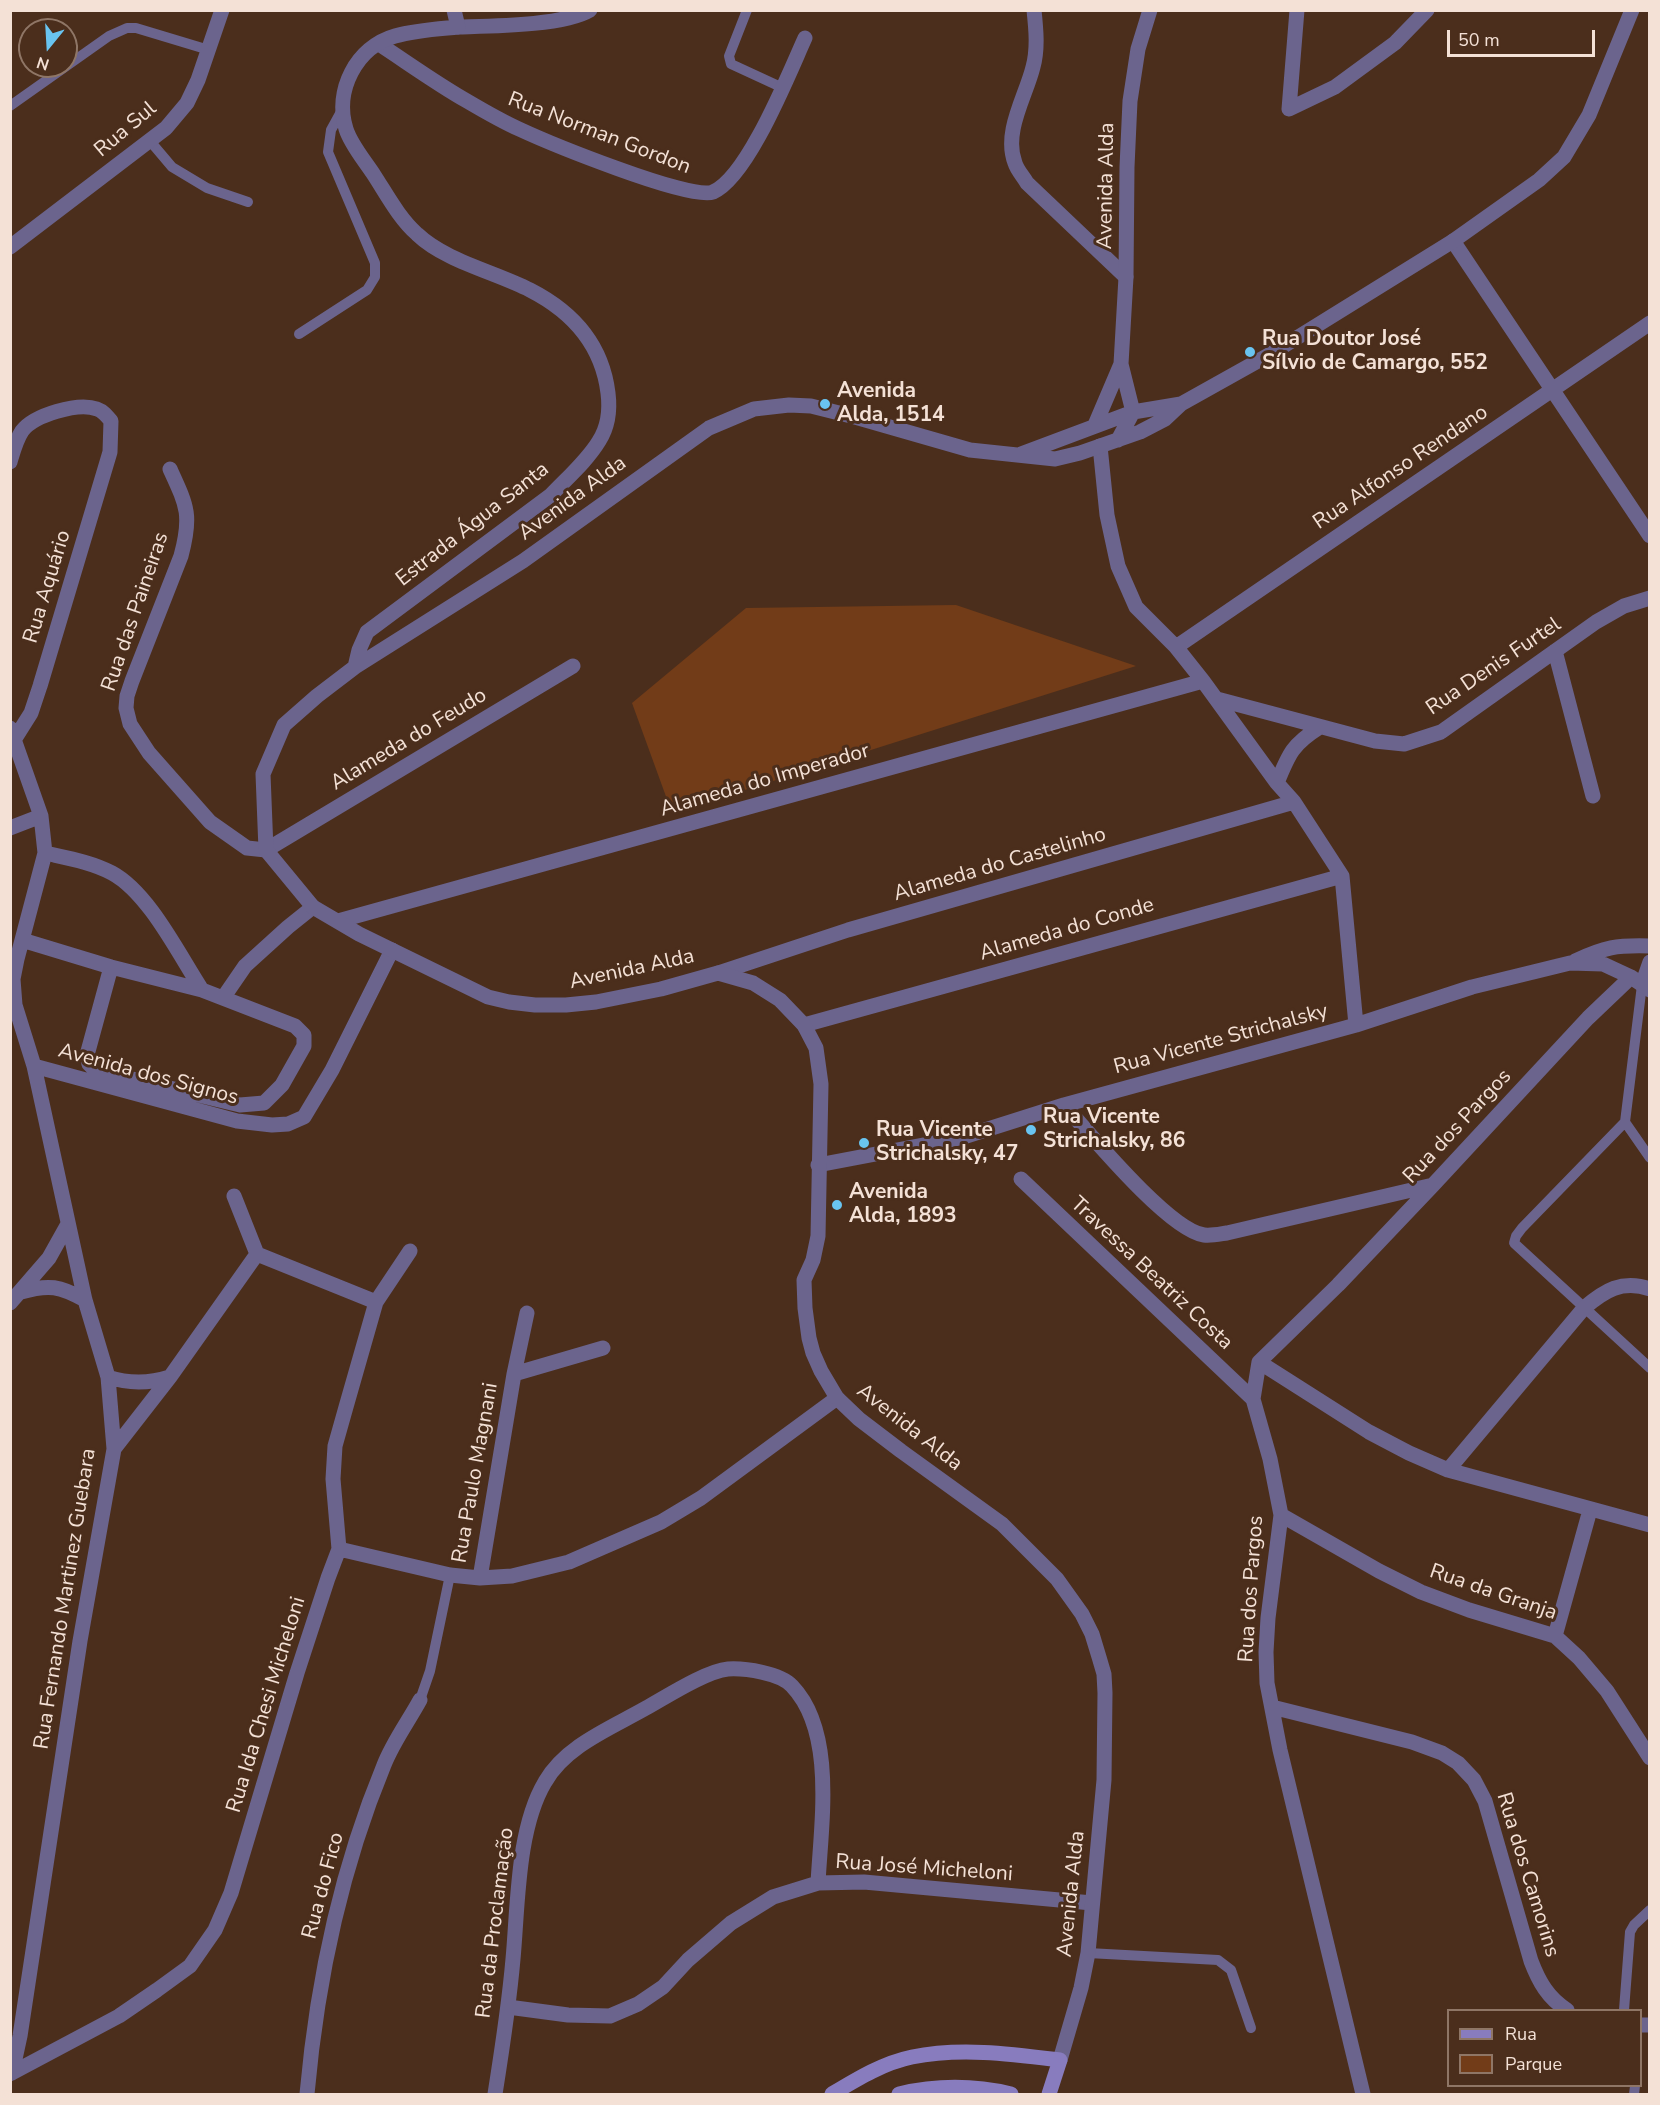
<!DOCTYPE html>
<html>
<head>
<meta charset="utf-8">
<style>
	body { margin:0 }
	#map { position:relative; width:1660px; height:2105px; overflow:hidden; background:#4b2e1c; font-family:"Nunito Sans",sans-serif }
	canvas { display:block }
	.frame { position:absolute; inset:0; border:12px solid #f4e1d6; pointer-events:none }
	.legend { position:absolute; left:1447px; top:2009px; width:195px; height:78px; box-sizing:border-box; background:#4b2e1c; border:2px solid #8f7666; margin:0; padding:8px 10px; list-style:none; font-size:18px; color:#f4e1d6 }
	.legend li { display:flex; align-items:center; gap:12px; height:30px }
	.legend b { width:30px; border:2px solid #8f7666 }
	.north { position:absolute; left:18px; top:18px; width:60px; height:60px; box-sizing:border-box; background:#4b2e1c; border:2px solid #8f7666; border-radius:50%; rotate:198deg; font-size:16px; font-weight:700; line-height:24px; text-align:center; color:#f4e1d6 }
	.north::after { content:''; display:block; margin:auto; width:21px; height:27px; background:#69c4f0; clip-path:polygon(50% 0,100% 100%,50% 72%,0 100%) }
	.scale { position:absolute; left:1447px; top:30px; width:148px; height:27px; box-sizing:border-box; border:3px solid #f4e1d6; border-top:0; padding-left:8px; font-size:18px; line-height:21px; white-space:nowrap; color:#f4e1d6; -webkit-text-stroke:4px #4b2e1c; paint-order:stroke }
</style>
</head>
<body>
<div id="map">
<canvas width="1660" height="2105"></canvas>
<div class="frame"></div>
<ul class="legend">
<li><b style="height:8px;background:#887cbe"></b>Rua</li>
<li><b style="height:16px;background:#723c18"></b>Parque</li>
</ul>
<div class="north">N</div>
<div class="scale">50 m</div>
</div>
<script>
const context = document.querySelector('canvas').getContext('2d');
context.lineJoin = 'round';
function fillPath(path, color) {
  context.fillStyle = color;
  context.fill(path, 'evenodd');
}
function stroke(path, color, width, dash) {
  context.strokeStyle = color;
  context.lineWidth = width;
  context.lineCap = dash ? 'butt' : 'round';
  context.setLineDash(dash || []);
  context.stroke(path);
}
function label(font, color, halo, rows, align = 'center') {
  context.font = font + ' "Nunito Sans",sans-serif';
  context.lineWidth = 6;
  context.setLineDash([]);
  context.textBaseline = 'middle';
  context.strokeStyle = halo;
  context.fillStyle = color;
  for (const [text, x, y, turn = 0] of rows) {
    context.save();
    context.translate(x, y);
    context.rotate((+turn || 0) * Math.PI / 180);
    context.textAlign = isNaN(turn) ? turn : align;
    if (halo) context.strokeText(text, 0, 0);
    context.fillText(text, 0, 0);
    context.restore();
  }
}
fillPath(new Path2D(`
	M956 605 1136 666 672 813 632 703 746 608Z`), '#723c18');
stroke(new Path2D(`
	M747 10 729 56 731 64 783 88
	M10 106 109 36 127 28H136L209 50
	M150 141 172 167 207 188 248 202
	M299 334 367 290 375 277V263L328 152 331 130 342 110
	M1642 985 1625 1122 1650 1158
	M1625 1122 1522 1228 1516 1236 1514 1243 1650 1368
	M420 1700 430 1671 450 1575
	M1088 1953 1218 1960 1231 1970 1251 2028
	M1624 2010 1630 1932 1634 1925 1650 1910
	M1634 2094 1635 2086`), '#6b648d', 10);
stroke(new Path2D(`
	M1034 10C1036 29 1038 49 1033 67 1026 96 1003 132 1015 163 1017 170 1023 176 1027 183L1126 277
	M458 27C491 26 563 26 590 10
	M379 44C408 63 437 84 467 101 484 111 501 121 519 129 547 142 690 201 713 192 748 177 789 73 805 38
	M1289 109 1335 87 1395 43 1427 10
	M1289 109 1297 10
	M1453 241 1650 536
	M10 247 166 128 187 103 198 80 222 10
	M1100 446 1107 515 1118 566 1136 607 1176 647 1203 681 1277 783 1294 802 1342 876 1356 1025
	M10 462C13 452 16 440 22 431 34 415 78 402 97 409 103 411 107 416 111 421L110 452 40 686 31 713 14 740
	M170 469C187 506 192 515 181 556L132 681 127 696 126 708 130 724 149 753 210 822 247 848 266 850 573 666
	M1176 647 1650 323
	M1555 651 1593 796
	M1217 699 1375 741 1404 744 1441 732 1596 622 1624 606 1650 598
	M10 728 41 816 45 853 17 959 13 979 15 1005 34 1066 85 1300 108 1377 114 1449 80 1641 20 2036 12 2073
	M1277 783C1289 753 1293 744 1320 727
	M10 828 41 816
	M45 853C67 858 91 862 112 873 149 893 179 955 202 990
	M338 921 1203 681
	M22 940 111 967 202 990 295 1026 304 1035V1046L282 1085 264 1103 240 1105 95 1070 89 1064 87 1055 111 967
	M1575 961C1605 947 1616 945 1650 946
	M718 973 848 930 1294 802
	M1642 985 1650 962
	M223 998 245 966 288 927 313 907
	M804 1025 1342 876
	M34 1066 237 1121 272 1125 288 1124 304 1117 332 1070 392 950
	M1064 1105C1090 1134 1169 1230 1204 1235 1211 1236 1220 1234 1227 1233L1433 1185
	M818 1165 960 1138 1064 1105 1356 1025 1472 987 1570 963 1603 964 1631 977 1650 990
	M1021 1179 1253 1399
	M234 1196 257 1254 376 1302
	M21 1292C49 1284 60 1286 85 1300
	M10 1303 49 1258 68 1224
	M1259 1362 1369 1432 1409 1453 1448 1470 1650 1525
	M514 1374 603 1348
	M108 1377C129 1384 148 1384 170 1377
	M114 1449 170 1377 257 1254
	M1448 1470 1584 1308C1604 1291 1622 1279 1650 1289
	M1281 1515 1379 1571 1421 1592 1469 1610 1555 1636 1579 1658 1607 1691 1650 1758
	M339 1549 450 1575 480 1578 512 1576 569 1562 661 1522 701 1498 837 1398
	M480 1578 514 1374 527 1313
	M1555 1636 1590 1510
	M1272 1707 1412 1742 1442 1753 1458 1763 1474 1780 1485 1801 1531 1961C1539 1982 1548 1998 1567 2010
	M508 2007 568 2015 610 2016 638 2004 663 1987 688 1960 731 1923 773 1897 818 1883 864 1882 1092 1903
	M1640 2025H1650
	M10 2074 119 2016 157 1990 190 1966 215 1930 231 1893 297 1673 328 1578 339 1549 333 1479 335 1446 346 1407 376 1302 410 1251
	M307 2094C317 1982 341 1869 384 1765 393 1742 408 1722 420 1700
	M495 2094C502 2050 509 2005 513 1959 518 1905 517 1829 545 1782 565 1746 611 1728 646 1708 666 1697 706 1671 728 1669 745 1668 780 1673 792 1686 836 1732 821 1824 818 1883
	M1363 2094 1280 1750 1267 1683 1266 1652 1268 1618 1281 1515 1270 1459 1253 1399 1259 1362 1338 1285 1433 1185 1588 1018 1631 977`), '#6b648d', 15);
stroke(new Path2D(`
	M1095 425 1121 364
	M1118 440 1133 412 1121 364 1126 277 1127 167 1130 101 1138 49 1150 10
	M1021 454 1133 412 1181 404
	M355 667 359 650 367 632 551 495C567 478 587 461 599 441 608 427 610 409 608 393 602 344 573 312 530 290 495 272 445 261 417 234 399 218 387 195 374 175 365 161 351 145 346 129 334 91 356 47 395 36 416 30 437 29 458 27L454 10
	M1060 2060 1081 1988 1088 1953 1104 1780 1105 1693 1104 1674 1099 1657 1092 1634 1082 1614 1057 1579 1002 1524 901 1451 859 1419 837 1398 821 1371 813 1353 809 1338 805 1308 804 1280 813 1260 818 1236 821 1084 816 1048 804 1025 780 1000 753 983 718 973 661 989 596 1002 566 1005H535L509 1002 488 997 359 934 313 907 266 850 263 774 284 725 317 696 355 667 523 561 709 428 754 409 789 405 811 406 855 417 970 450 1055 459 1080 453 1140 432 1165 419 1181 404 1274 352 1453 241 1539 180 1564 157 1589 115 1632 10`), '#6b648d', 15);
stroke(new Path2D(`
	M832 2094C857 2079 883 2063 912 2057 960 2047 1012 2054 1060 2060L1049 2094
	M899 2094C937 2085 973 2085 1011 2094`), '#887cbe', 15);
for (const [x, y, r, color] of [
	[1250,352,6,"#69c4f0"],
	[825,404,6,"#69c4f0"],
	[1031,1130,6,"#69c4f0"],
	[864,1143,6,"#69c4f0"],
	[837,1205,6,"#69c4f0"]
]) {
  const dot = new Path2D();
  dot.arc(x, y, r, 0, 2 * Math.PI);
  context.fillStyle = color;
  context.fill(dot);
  stroke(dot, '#4b2e1c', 2);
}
label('21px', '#f4e1d6', '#4b2e1c', [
	["Rua Sul",126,130,-40],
	["Rua Norman Gordon",599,134,21],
	["Avenida Alda",1107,186,-89],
	["Rua Alfonso Rendano",1401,468,-34],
	["Avenida Alda",573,499,-36],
	["Estrada Água Santa",473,525,-38],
	["Rua Aquário",48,587,-73],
	["Rua das Paineiras",136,612,-71],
	["Rua Denis Furtel",1494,667,-34],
	["Alameda do Feudo",409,740,-31],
	["Alameda do Imperador",765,781,-16],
	["Alameda do Castelinho",1000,865,-16],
	["Alameda do Conde",1067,930,-16],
	["Avenida Alda",632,970,-12],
	["Rua Vicente Strichalsky",1221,1040,-15],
	["Avenida dos Signos",148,1075,15],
	["Rua dos Pargos",1458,1127,-47],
	["Travessa Beatriz Costa",1151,1274,43],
	["Avenida Alda",909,1428,38],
	["Rua Paulo Magnani",476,1473,-80],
	["Rua dos Pargos",1252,1589,-86],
	["Rua da Granja",1493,1593,19],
	["Rua Fernando Martinez Guebara",66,1599,-81],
	["Rua Ida Chesi Micheloni",267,1705,-73],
	["Rua José Micheloni",924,1869,4],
	["Rua dos Camorins",1527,1875,73],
	["Rua do Fico",324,1886,-75],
	["Avenida Alda",1072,1894,-84],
	["Rua da Proclamação",496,1923,-83]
]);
label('bold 21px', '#f4e1d6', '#4b2e1c', [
	["Rua Doutor José",1262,340],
	["Sílvio de Camargo, 552",1262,364],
	["Avenida",837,392],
	["Alda, 1514",837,416],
	["Rua Vicente",1043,1118],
	["Strichalsky, 86",1043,1142],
	["Rua Vicente",876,1131],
	["Strichalsky, 47",876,1155],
	["Avenida",849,1193],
	["Alda, 1893",849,1217]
], 'left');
</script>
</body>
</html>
